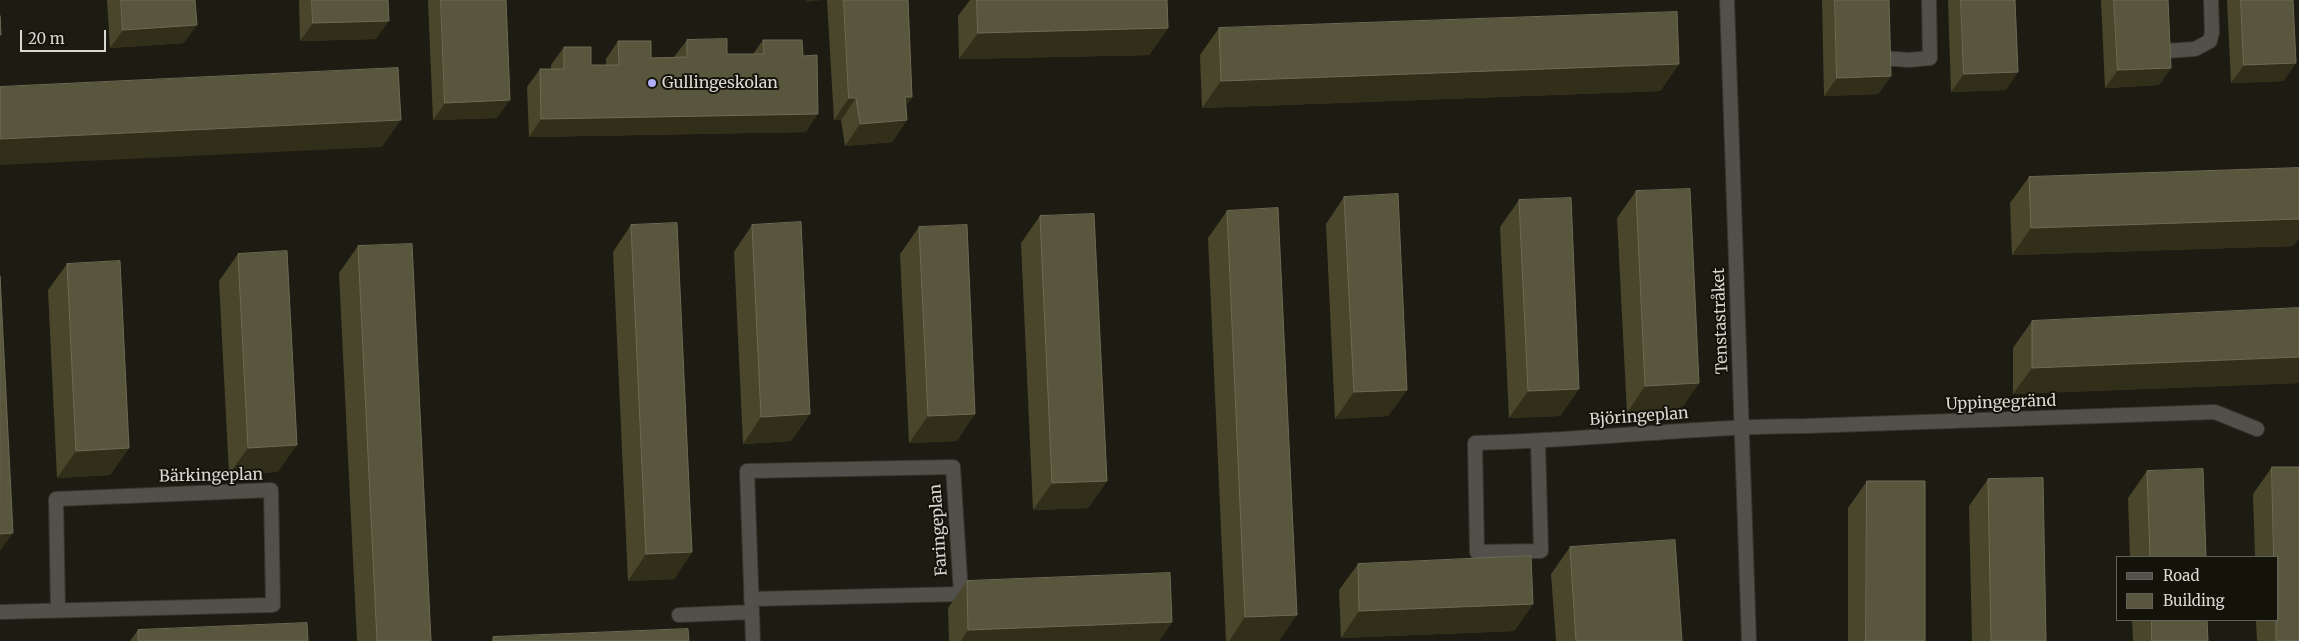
<!DOCTYPE html>
<html>
<head>
<meta charset="utf-8">
<style>
	body { margin:0 }
	#map { position:relative; width:2299px; height:641px; overflow:hidden; background:#1d1c12; font-family:Merriweather,serif }
	canvas { display:block }
	.legend { position:absolute; left:2116px; top:556px; width:162px; height:65px; box-sizing:border-box; background:#14130a; border:1px solid #63625a; margin:0; padding:6px 9px; list-style:none; font-size:15px; color:#d9d8d2 }
	.legend li { display:flex; align-items:center; gap:10px; height:25px }
	.legend b { width:25px; border:1px solid #63625a }
	.scale { position:absolute; left:20px; top:30px; width:86px; height:22px; box-sizing:border-box; border:2px solid #d9d8d2; border-top:0; padding-left:6px; font-size:15px; line-height:18px; white-space:nowrap; color:#d9d8d2; -webkit-text-stroke:4px #14130a; paint-order:stroke }
</style>
</head>
<body>
<div id="map">
<canvas width="2299" height="641"></canvas>
<ul class="legend">
<li><b style="height:6px;background:#51504b"></b>Road</li>
<li><b style="height:14px;background:#59563e"></b>Building</li>
</ul>
<div class="scale">20 m</div>
</div>
<script>
const context = document.querySelector('canvas').getContext('2d');
context.lineJoin = 'round';
function stroke(path, color, width, dash) {
  context.strokeStyle = color;
  context.lineWidth = width;
  context.lineCap = dash ? 'butt' : 'round';
  context.setLineDash(dash || []);
  context.stroke(path);
}
function fillPath(path, color) {
  context.fillStyle = color;
  context.fill(path, 'evenodd');
}
function label(font, color, halo, rows, align = 'center') {
  context.font = font + ' Merriweather,serif';
  context.lineWidth = 4;
  context.setLineDash([]);
  context.textBaseline = 'middle';
  context.strokeStyle = halo;
  context.fillStyle = color;
  for (const [text, x, y, turn = 0] of rows) {
    context.save();
    context.translate(x, y);
    context.rotate((+turn || 0) * Math.PI / 180);
    context.textAlign = isNaN(turn) ? turn : align;
    if (halo) context.strokeText(text, 0, 0);
    context.fillText(text, 0, 0);
    context.restore();
  }
}
const minor = new Path2D(`
	M2159 0 2160 41 2166 51 2195 49 2210 41 2212 32 2211 0
	M1882 48V58L1909 60 1930 58 1929 0
	M1538 442 1541 551 1477 552 1475 443C1586 441 1696 426 1806 426L2215 412 2257 429
	M751 599 961 594 953 467 747 471 753 641
	M0 612 273 605 271 490 56 499 58 610
	M679 615 752 612`);
const tertiary = new Path2D(`
	M1727 0 1749 641`);
stroke(minor, '#37362d', 16);
stroke(tertiary, '#37362d', 16);
stroke(minor, '#51504b', 14);
stroke(tertiary, '#51504b', 14);
fillPath(new Path2D(`
	M107 0H195L184 43 110 48Z
	M299 0H388L376 39 300 41Z
	M428 0H506L497 118 433 120Z
	M827 0H908L912 97 906 106 907 120 892 142 845 146 841 120H834Z
	M970 0H1167L1168 28 1149 55 959 59 958 16Z
	M1822 0H1889L1891 76 1878 94 1824 96Z
	M1948 0H2015L2006 90 1951 92Z
	M2101 0H2168L2171 68 2159 85 2105 88Z
	M2227 0H2293L2284 81 2231 83Z
	M1219 28 1679 64 1660 91 1202 108 1200 55Z
	M687 40 727 54H753L763 40 806 132 529 137 527 87 540 69H551V65L564 47 591 65H606V59L618 41 651 58 674 57Z
	M2299 168V238L2293 246 2012 255 2010 203 2029 177Z
	M1636 191 1699 383 1680 410 1627 413 1617 218Z
	M1344 197 1407 390 1388 416 1335 419 1326 224Z
	M1519 200 1579 389 1560 416 1509 418 1500 227Z
	M1227 211 1279 641H1226L1208 238Z
	M1040 216 1107 481 1088 508 1033 510 1021 243Z
	M631 225 692 552 674 579 628 581 613 252Z
	M752 225 810 414 791 441 743 444 734 252Z
	M919 227 957 441 909 443 900 254Z
	M358 246 431 641H357L339 273Z
	M238 254 278 472 229 474 219 281Z
	M67 264 129 448 110 475 57 478 48 290Z
	M2032 321 2299 383 2013 394V348Z
	M2272 467 2299 641H2257L2256 620H2278V557H2255L2253 494Z
	M2147 471 2206 557H2130L2128 498Z
	M1988 479 2046 641H1972L1969 506Z
	M1867 481 1925 641H1848V508Z
	M1570 547 1682 641H1556L1551 574Z
	M1358 564 1533 604 1514 631 1341 638 1339 590Z
	M967 581 1172 622 1159 641H949L948 608Z
	M2132 620H2207L2208 641H2133Z
	M138 630 308 641H130Z`), '#4a462c');
fillPath(new Path2D(`
	M806 0H823L805 2Z
	M389 21 376 39 300 41 313 23Z
	M197 25 184 43 110 48 123 30Z
	M1168 28 1149 55 959 59 978 33Z
	M2296 63 2284 81 2231 83 2244 65Z
	M1679 64 1660 91 1202 108 1221 81Z
	M2171 68 2159 85 2105 88 2118 70Z
	M2018 72 2006 90 1951 92 1964 74Z
	M1891 76 1878 94 1824 96 1837 78Z
	M905 97H912L897 119Z
	M849 98H856L841 120H834Z
	M510 100 497 118 433 120 445 103Z
	M818 114 806 132 529 137 541 119Z
	M401 120 382 147 0 165V139Z
	M907 120 892 142 845 146 860 124Z
	M2299 219V238L2293 246 2012 255 2031 228Z
	M2299 357V383L2013 394 2032 368Z
	M1699 383 1680 410 1627 413 1645 386Z
	M1579 389 1560 416 1509 418 1528 391Z
	M1407 390 1388 416 1335 419 1354 392Z
	M810 414 791 441 743 444 761 417Z
	M975 414 957 441 909 443 928 416Z
	M297 445 278 472 229 474 248 448Z
	M129 448 110 475 57 478 76 451Z
	M1107 481 1088 508 1033 510 1052 483Z
	M13 533 0 551V534Z
	M692 552 674 579 628 581 646 554Z
	M1533 604 1514 631 1341 638 1359 611Z
	M1297 615 1279 641H1229L1245 617Z
	M1172 622 1159 641H961L968 630Z`), '#312f1a');
const building = new Path2D(`
	M121 0H195L197 25 123 30Z
	M312 0H388L389 21 313 23Z
	M441 0H506L510 100 445 103Z
	M844 0H908L912 97H905L907 120 860 124 856 98H849Z
	M977 0H1167L1168 28 978 33Z
	M1835 0H1889L1891 76 1837 78Z
	M1961 0H2015L2018 72 1964 74Z
	M2114 0H2168L2171 68 2118 70Z
	M2241 0H2293L2296 63 2244 65Z
	M1677 12 1679 64 1221 81 1219 28Z
	M0 16 1 35H0Z
	M727 39V54H764L763 40H802L803 56 817 55 818 114 541 119 540 69H564V47H591V65H619L618 41H651V58L687 57V40Z
	M398 68 401 120 0 139V87Z
	M2299 168V219L2031 228 2029 177Z
	M1690 189 1699 383 1645 386 1636 191Z
	M1398 194 1407 390 1354 392 1344 197Z
	M1571 198 1579 389 1528 391 1519 200Z
	M1278 208 1297 615 1245 617 1227 211Z
	M1094 214 1107 481 1052 483 1040 216Z
	M801 222 810 414 761 417 752 225Z
	M677 223 692 552 646 554 631 225Z
	M967 225 975 414 928 416 919 227Z
	M412 244 431 641H377L358 246Z
	M287 251 297 445 248 448 238 254Z
	M120 261 129 448 76 451 67 264Z
	M0 276 13 533 0 534Z
	M2299 308V357L2032 368V321Z
	M2272 467H2299V641H2276V620H2278V557H2274Z
	M2203 469 2206 557H2150L2147 471Z
	M2043 478 2046 641H1991L1988 479Z
	M1867 481H1925V641H1866Z
	M1675 540 1682 641H1576L1570 547Z
	M1531 556 1533 604 1359 611 1358 564Z
	M1170 573 1172 622 968 630 967 581Z
	M2152 620H2207L2208 641H2152Z
	M307 623 308 641H138V630Z
	M688 629 689 641H493V637Z`);
fillPath(building, '#59563e');
stroke(building, '#6d6a55', 1);
for (const [x, y, r, color] of [
	[652,83,5,"#b2adf9"]
]) {
  const dot = new Path2D();
  dot.arc(x, y, r, 0, 2 * Math.PI);
  context.fillStyle = color;
  context.fill(dot);
  stroke(dot, '#14130a', 2);
}
label('16px', '#d9d8d2', '#14130a', [
	["Gullingeskolan",662,83]
], 'left');
label('16px', '#d9d8d2', '#14130a', [
	["Tenstastråket",1721,321,-92],
	["Uppingegränd",2001,403,-2],
	["Björingeplan",1639,417,-4],
	["Bärkingeplan",211,476,-1],
	["Faringeplan",939,530,-94]
]);
</script>
</body>
</html>
